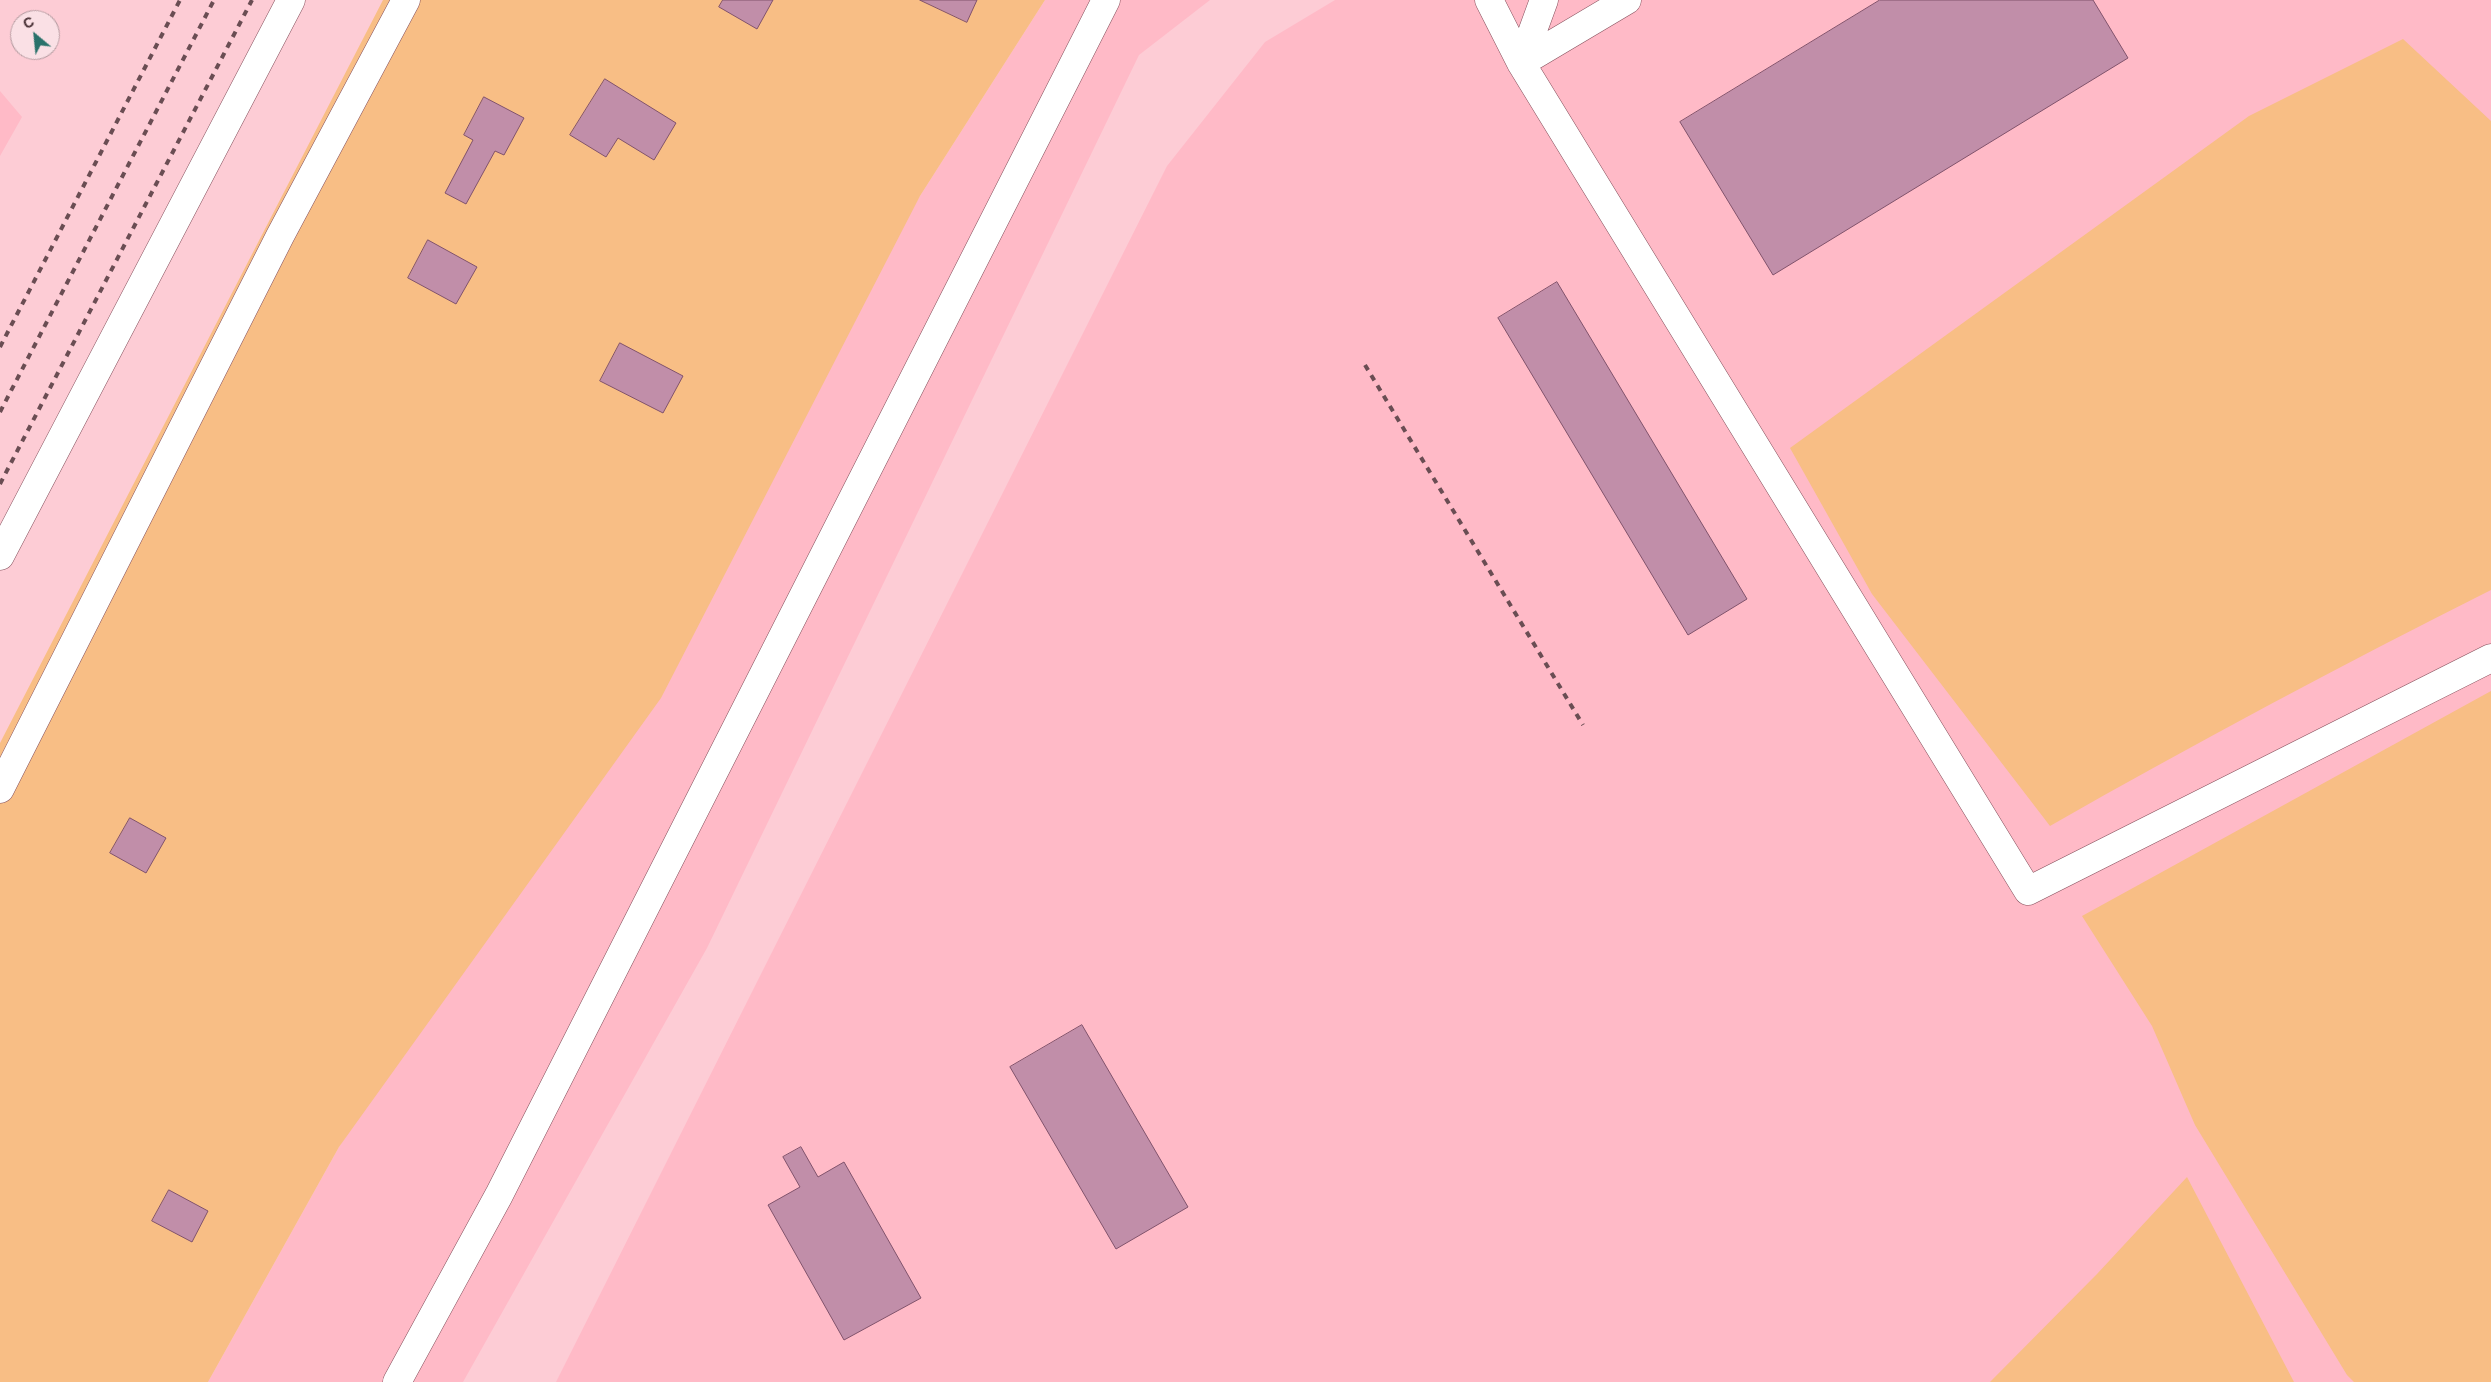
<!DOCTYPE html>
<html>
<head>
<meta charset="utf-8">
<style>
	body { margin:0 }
	#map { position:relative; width:2491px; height:1382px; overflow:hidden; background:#fdccd5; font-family:Barlow,sans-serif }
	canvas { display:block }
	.north { position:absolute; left:10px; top:10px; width:50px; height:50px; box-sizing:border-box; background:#fae0e5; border:1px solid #b2999e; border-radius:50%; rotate:332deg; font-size:14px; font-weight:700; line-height:20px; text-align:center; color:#462e33 }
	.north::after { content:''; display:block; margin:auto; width:18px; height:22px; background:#2a726b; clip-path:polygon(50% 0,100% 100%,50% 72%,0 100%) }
</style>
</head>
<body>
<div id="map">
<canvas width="2491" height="1382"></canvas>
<div class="north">С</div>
</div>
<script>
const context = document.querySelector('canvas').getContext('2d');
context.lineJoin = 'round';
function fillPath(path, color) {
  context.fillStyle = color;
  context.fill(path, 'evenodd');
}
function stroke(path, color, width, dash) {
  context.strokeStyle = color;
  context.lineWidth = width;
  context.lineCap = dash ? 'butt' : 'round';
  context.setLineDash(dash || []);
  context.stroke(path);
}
fillPath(new Path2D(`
	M1045 0H1210L1139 55 707 948 463 1382H208L339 1147 920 196Z
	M1335 0H2491V1382H556L1167 166 1265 42Z
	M0 91 22 117 0 156Z`), '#ffbac7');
fillPath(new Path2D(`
	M383 0H1045L920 196 661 698 339 1147 208 1382H0V743Z
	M2403 39 2491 121V590C2342 665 2195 743 2050 826L1872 594 1790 448 2249 116Z
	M2491 691V1382H2354L2347 1375 2195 1125 2152 1026 2082 916Z
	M2187 1177 2294 1382H1990L2097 1274Z`), '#f8be85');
const building = new Path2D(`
	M723 0H773L757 29 719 7Z
	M920 0H977L967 22Z
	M1880 0H2093L2128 58 1773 275 1680 122Z
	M605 79 676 123 654 160 618 138 606 157 570 135Z
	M484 97 524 118 504 155 495 151 466 204 445 193 473 140 464 135Z
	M428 240 477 267 456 304 408 278Z
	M1557 282 1747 599 1688 635 1498 318Z
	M620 343 683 376 663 413 600 381Z
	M130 818 166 838 146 873 110 853Z
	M1082 1025 1188 1207 1116 1249 1010 1067Z
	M801 1147 818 1177 844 1162 921 1298 844 1340 768 1205 800 1187 783 1157Z
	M169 1190 208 1211 192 1242 152 1221Z`);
fillPath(building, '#c18ea9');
stroke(building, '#81536c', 1);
const minor = new Path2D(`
	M1489 0 1521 63 2028 891 2491 658
	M1521 63 1627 0
	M1521 63 1544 0
	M0 556 291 0
	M0 789 280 236 406 0
	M397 1382 499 1195 1106 0`);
stroke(minor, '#844f5b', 29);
stroke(minor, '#fff', 28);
stroke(new Path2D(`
	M0 347 180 0
	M1365 365 1583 725
	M0 412 214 0
	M0 484 252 0`), '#6a4d53', 4, [6, 6]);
</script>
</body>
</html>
